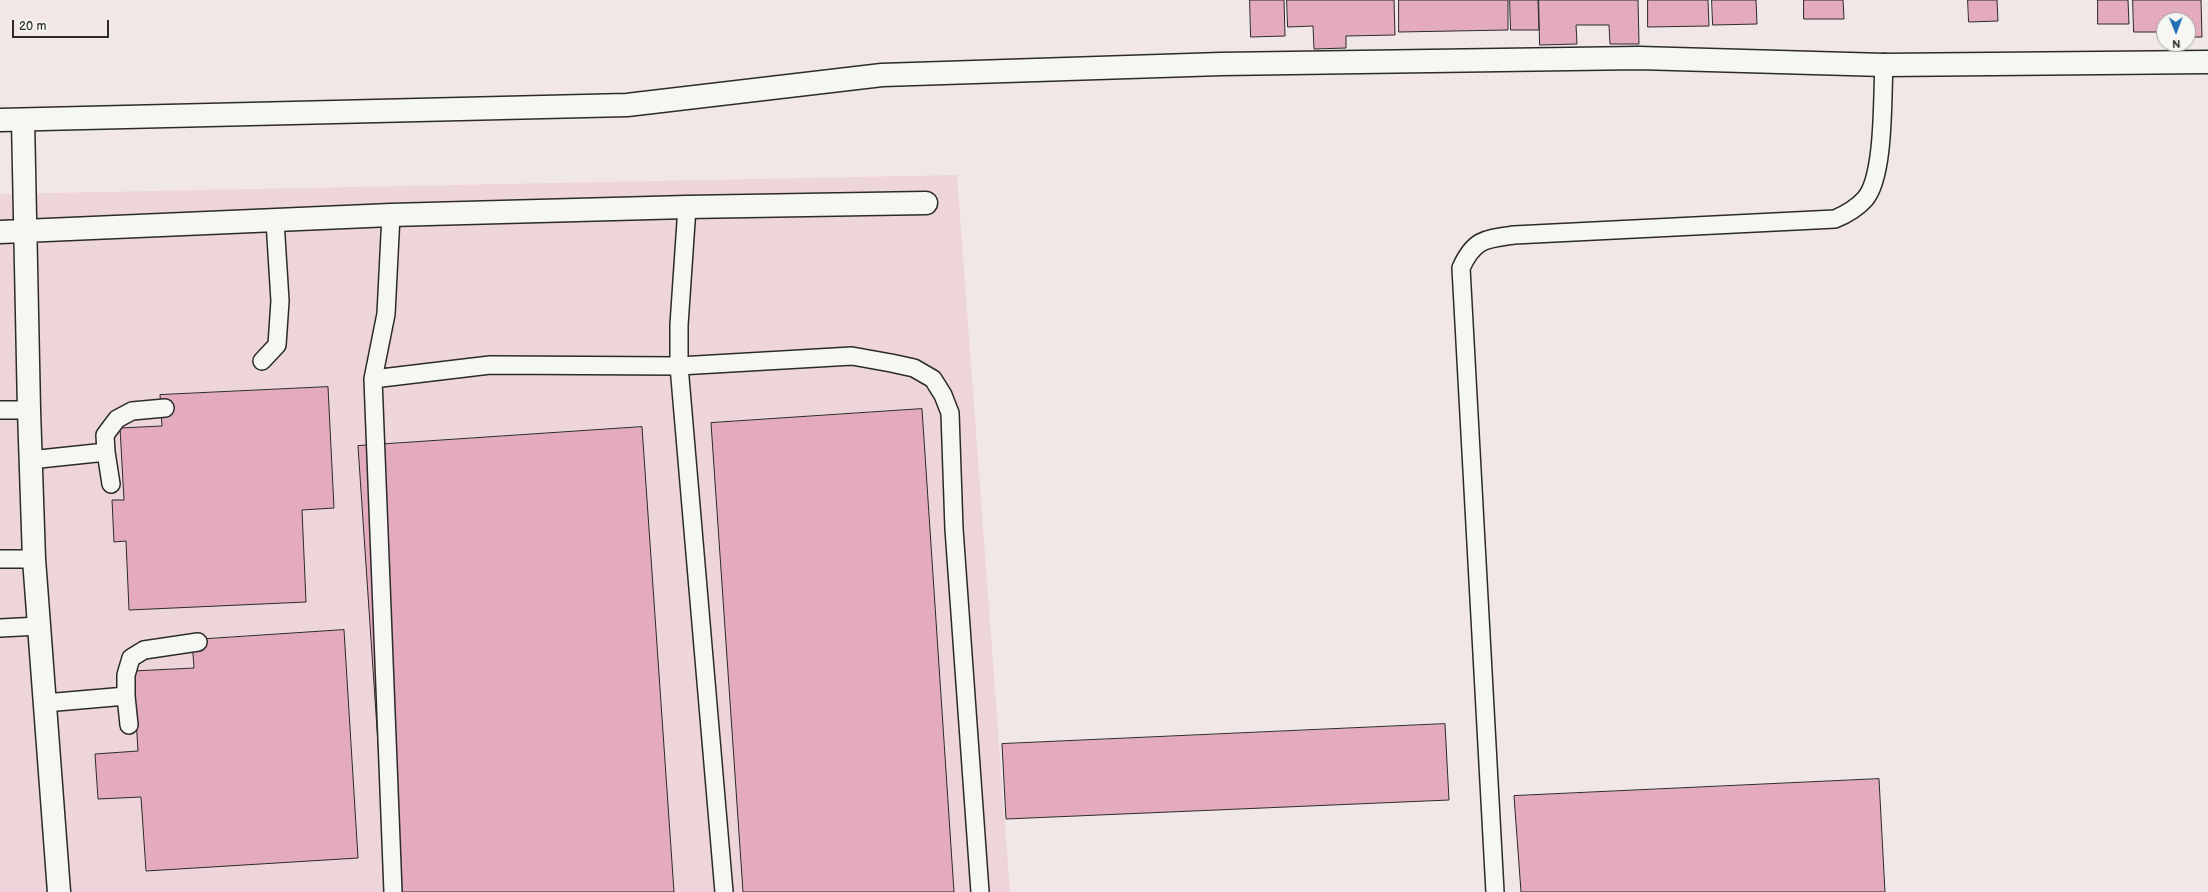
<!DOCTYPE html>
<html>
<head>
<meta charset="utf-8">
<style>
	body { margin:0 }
	#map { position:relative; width:2208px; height:892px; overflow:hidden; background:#f2e7e7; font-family:"Balsamiq Sans",sans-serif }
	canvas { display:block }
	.north { position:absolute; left:2156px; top:12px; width:40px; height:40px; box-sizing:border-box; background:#f6f6f2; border:1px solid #a5a5a2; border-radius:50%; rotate:179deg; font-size:11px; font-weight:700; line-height:16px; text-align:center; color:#2b2b2b }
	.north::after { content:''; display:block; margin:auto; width:14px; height:18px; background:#1f6fb2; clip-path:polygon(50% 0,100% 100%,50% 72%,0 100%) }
	.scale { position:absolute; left:12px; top:20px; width:97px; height:18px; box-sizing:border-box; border:2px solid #2b2b2b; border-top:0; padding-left:5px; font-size:12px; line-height:14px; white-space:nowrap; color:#2b2b2b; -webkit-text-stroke:3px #f6f6f2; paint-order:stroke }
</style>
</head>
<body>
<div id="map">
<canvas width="2208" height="892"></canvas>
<div class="north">N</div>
<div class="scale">20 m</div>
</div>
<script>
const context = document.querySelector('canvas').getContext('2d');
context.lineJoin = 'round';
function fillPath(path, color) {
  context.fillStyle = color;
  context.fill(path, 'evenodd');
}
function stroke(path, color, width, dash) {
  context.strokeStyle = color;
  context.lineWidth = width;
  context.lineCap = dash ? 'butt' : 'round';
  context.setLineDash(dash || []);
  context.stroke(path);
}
fillPath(new Path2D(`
	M957 175 1010 892H0V194Z`), '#eed5da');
const building = new Path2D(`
	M1250 0H1284L1285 36 1251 37Z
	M1287 0H1394L1395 35 1346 36V48L1314 49 1313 26 1288 27Z
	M1399 0H1508V30L1399 32Z
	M1510 0H1538L1539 30H1511Z
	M1539 0H1638L1639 44H1610L1609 25H1576L1577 44 1540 45Z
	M1648 0H1708L1709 26 1648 27Z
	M1712 0H1756L1757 24 1713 25Z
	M1804 0H1843L1844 19H1804Z
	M1968 0H1997L1998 21 1969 22Z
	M2098 0H2128L2129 24H2098Z
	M2133 0H2201L2202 37H2188V20H2164V32H2134Z
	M328 387 334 508 302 510 306 602 129 610 126 541 114 542 112 500H124L120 428 162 426 160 395Z
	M922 409 954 892H743L711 423Z
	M642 427 674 892H388L358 446Z
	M344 630 358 858 146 871 141 797 98 799 95 754 138 751 133 671 194 668 192 640Z
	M1445 724 1449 800 1006 819 1002 744Z
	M1879 779 1885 892H1521L1514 796Z`);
fillPath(building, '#e3abbd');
stroke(building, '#2b2b2b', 1);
const lane = new Path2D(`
	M391 215 386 314 373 379 490 365 679 366V325L687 207
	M262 361 277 345 280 301 275 221
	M373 379 393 892
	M0 410H29
	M106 452 105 435 117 419 132 411 165 408
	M30 460 106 452 111 484
	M0 559H34
	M0 628 39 626
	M126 696 129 725
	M45 703 126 696V675L131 658 144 650 198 642
	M724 892 679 366 852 356 891 363 914 368 933 379 943 395 950 413 954 529 980 892
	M1495 892 1461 268C1474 239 1485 239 1514 235L1835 219C1847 214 1856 209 1865 199 1885 176 1882 96 1884 65`);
const street = new Path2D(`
	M1884 65 2208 62
	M23 120 29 410 34 559 59 892
	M0 232 391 215 687 207 926 203`);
const secondary = new Path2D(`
	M0 120 627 105 882 75 1221 64 1639 58 1884 65`);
stroke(lane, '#2b2b2b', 20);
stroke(street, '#2b2b2b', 25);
stroke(secondary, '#2b2b2b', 25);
stroke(lane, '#f6f6f2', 17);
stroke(street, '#f6f6f2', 22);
stroke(secondary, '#f6f6f2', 22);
</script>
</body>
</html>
